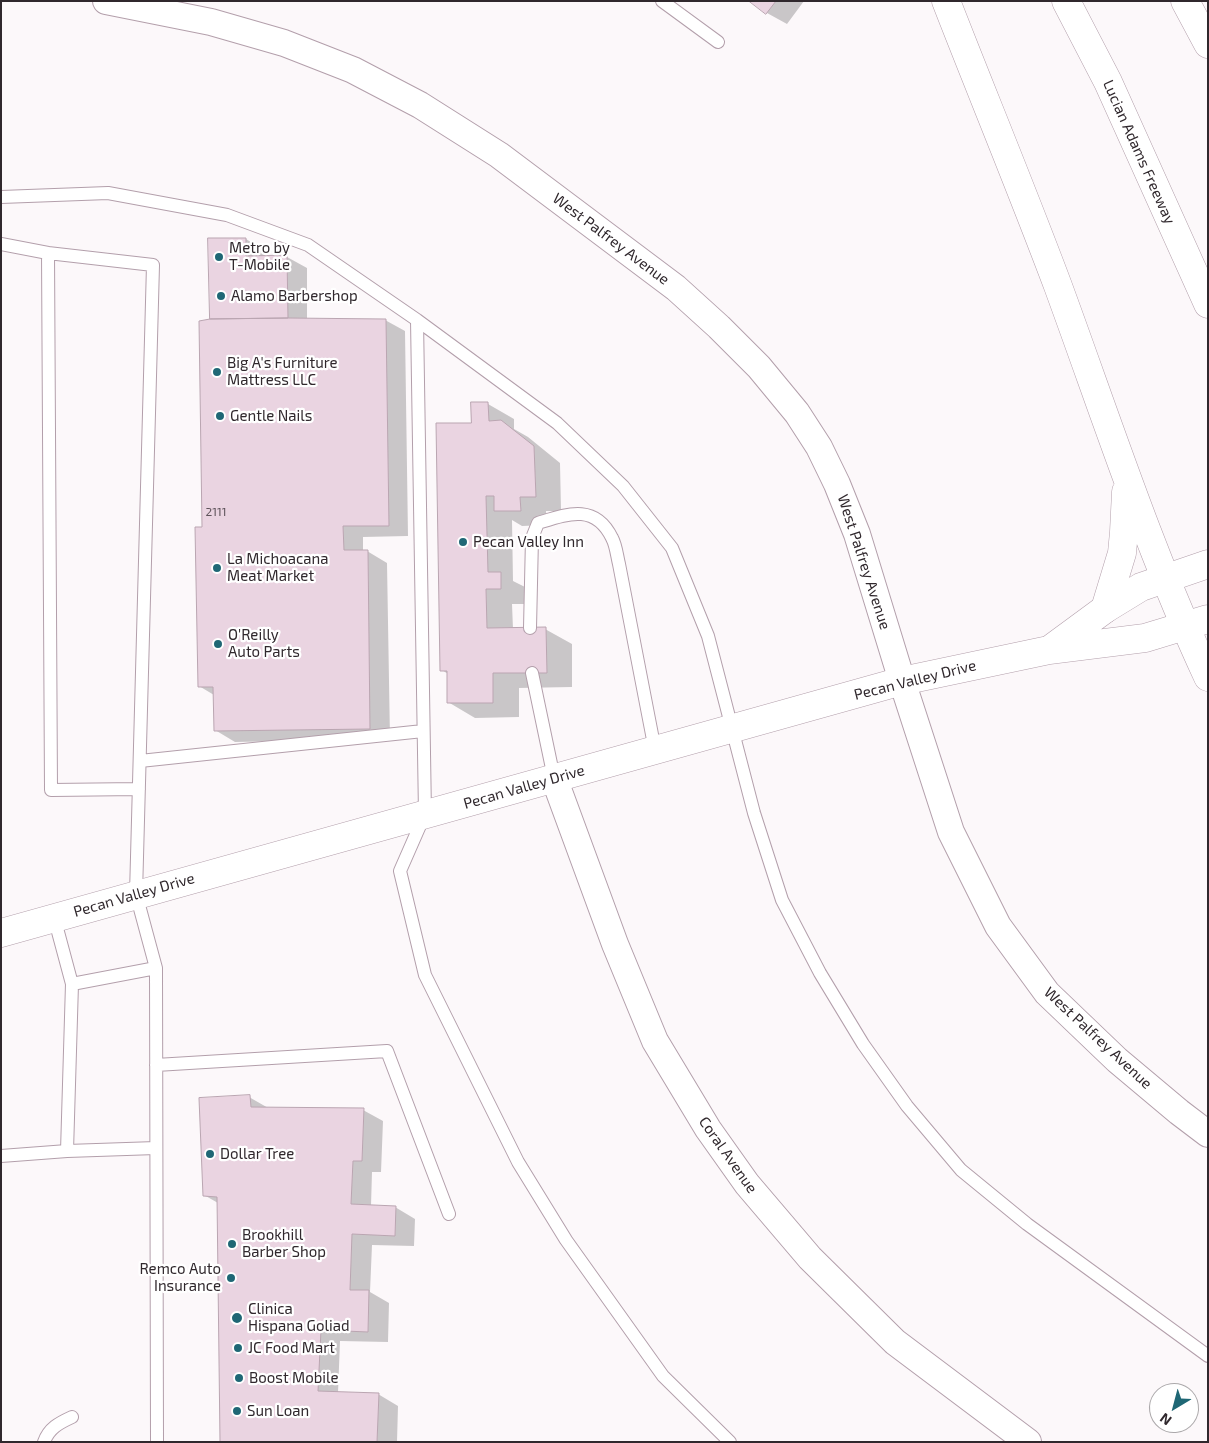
<!DOCTYPE html>
<html>
<head>
<meta charset="utf-8">
<style>
	body { margin:0 }
	#map { position:relative; width:1209px; height:1443px; overflow:hidden; background:#fcf8fa; font-family:"Exo 2",sans-serif }
	canvas { display:block }
	.frame { position:absolute; inset:0; border:2px solid #30282d; pointer-events:none }
	.north { position:absolute; left:1149px; top:1383px; width:50px; height:50px; box-sizing:border-box; background:#fff; border:1px solid #aca9ab; border-radius:50%; rotate:217deg; font-size:14px; font-weight:700; line-height:20px; text-align:center; color:#30282d }
	.north::after { content:''; display:block; margin:auto; width:18px; height:22px; background:#1f6775; clip-path:polygon(50% 0,100% 100%,50% 72%,0 100%) }
</style>
</head>
<body>
<div id="map">
<canvas width="1209" height="1443"></canvas>
<div class="frame"></div>
<div class="north">N</div>
</div>
<script>
const context = document.querySelector('canvas').getContext('2d');
context.lineJoin = 'round';
function fillPath(path, color) {
  context.fillStyle = color;
  context.fill(path, 'evenodd');
}
function stroke(path, color, width, dash) {
  context.strokeStyle = color;
  context.lineWidth = width;
  context.lineCap = dash ? 'butt' : 'round';
  context.setLineDash(dash || []);
  context.stroke(path);
}
function label(font, color, halo, rows, align = 'center') {
  context.font = font + ' "Exo 2",sans-serif';
  context.lineWidth = 4.5;
  context.setLineDash([]);
  context.textBaseline = 'middle';
  context.strokeStyle = halo;
  context.fillStyle = color;
  for (const [text, x, y, turn = 0] of rows) {
    context.save();
    context.translate(x, y);
    context.rotate((+turn || 0) * Math.PI / 180);
    context.textAlign = isNaN(turn) ? turn : align;
    if (halo) context.strokeText(text, 0, 0);
    context.fillText(text, 0, 0);
    context.restore();
  }
}
fillPath(new Path2D(`
	M751 1H804L787 24 767 13Z
	M246 239 265 251 266 257H287L307 268V320H385L405 331 408 536 363 537V551H367L387 563 390 739 235 742 215 730 214 695 199 686 211 320Z
	M488 404 514 419V429L528 437 560 463 561 511H546L547 525 522 526 512 520 513 581 527 588V604H512L513 629H545L572 644V687L519 688V717L475 718 448 702V674L442 670 473 424Z
	M249 1097 270 1109 363 1110 383 1121 381 1172H372L371 1206 395 1207 415 1219 414 1246 372 1245 370 1292 389 1303 388 1342 340 1341 338 1393 378 1394 398 1406 397 1442H221L218 1203 204 1195Z`), '#0003');
const building = new Path2D(`
	M749 1H776L766 14Z
	M208 238H246V256L287 255 288 318 210 319Z
	M288 318 386 319 389 526H343L344 550H368L370 729 214 731 213 687H198L195 527H202L199 321 210 319Z
	M471 402H488L489 421 501 420 534 446 536 497H520L521 511H494V496H486L488 572H501V589H486L487 628 546 627 547 673H493V703H447V671H440L436 423H471Z
	M250 1095 251 1107 364 1108 362 1161H353L351 1204 396 1206 395 1236 352 1234 350 1290H369L368 1332 321 1330 318 1391 379 1393 377 1442H220L217 1197 203 1196 199 1098Z`);
fillPath(building, '#ead4e1');
stroke(building, '#baa5b1', 1);
const service = new Path2D(`
	M662 1 718 42
	M1 197 108 193 227 215 308 245 417 320 557 423 623 486 672 548 708 636 754 813 782 900 820 973 863 1044 907 1106 961 1170 1027 1224 1208 1356
	M1 244 48 253
	M417 320 425 814 400 871 425 975 518 1162 566 1240 663 1376 730 1442
	M530 628 532 538 538 523C567 514 595 503 612 538 616 545 617 556 619 564L655 750
	M532 673 554 778
	M140 761 423 731
	M54 917 72 984 156 968 136 894 153 265 48 253 51 790 139 789
	M156 968 157 1442
	M156 1065 387 1051 449 1214
	M67 1151 156 1148
	M1 1156 67 1151 72 984
	M44 1442C49 1428 59 1423 72 1417`);
const minor = new Path2D(`
	M106 1 211 22 284 43 353 70 420 105 499 155 676 288 719 327 759 367 797 413 819 447 837 484 857 534 902 681 951 832 998 926 1047 993 1117 1060 1179 1112 1208 1134
	M554 778 615 944 655 1041 708 1129 747 1184 810 1258 895 1342 1028 1442`);
const secondary = new Path2D(`
	M1052 648 1105 609 1141 587 1208 564
	M1 933 902 681 1049 650 1145 638 1208 619`);
const motorway = new Path2D(`
	M946 1C983 96 1022 190 1058 286 1106 417 1149 550 1208 677
	M1066 1 1108 82 1208 304
	M1185 1 1208 44
	M1105 609 1122 553 1124 532 1126 492`);
stroke(service, '#b39fab', 14);
stroke(minor, '#b39fab', 28);
stroke(secondary, '#b39fab', 29);
stroke(motorway, '#b39fab', 29);
stroke(service, '#fff', 12);
stroke(minor, '#fff', 26);
stroke(secondary, '#fff', 28);
stroke(motorway, '#fff', 28);
for (const [x, y, r, color] of [
	[219,257,5,"#1f6775"],
	[221,296,5,"#1f6775"],
	[217,372,5,"#1f6775"],
	[220,416,5,"#1f6775"],
	[463,542,5,"#1f6775"],
	[217,568,5,"#1f6775"],
	[218,644,5,"#1f6775"],
	[210,1154,5,"#1f6775"],
	[232,1244,5,"#1f6775"],
	[231,1278,5,"#1f6775"],
	[237,1318,6,"#1f6775"],
	[238,1348,5,"#1f6775"],
	[239,1378,5,"#1f6775"],
	[237,1411,5,"#1f6775"]
]) {
  const dot = new Path2D();
  dot.arc(x, y, r, 0, 2 * Math.PI);
  context.fillStyle = color;
  context.fill(dot);
  stroke(dot, '#fff', 2);
}
label('12px', '#5e535a', null, [
	["2111",216,512]
]);
label('15px', '#30282d', '#fff', [
	["Lucian Adams Freeway",1139,152,66],
	["West Palfrey Avenue",611,239,37],
	["West Palfrey Avenue",864,562,72],
	["Pecan Valley Drive",915,680,-14],
	["Pecan Valley Drive",524,787,-16],
	["Pecan Valley Drive",134,895,-16],
	["West Palfrey Avenue",1098,1038,43],
	["Coral Avenue",728,1155,55]
]);
label('15px', '#30282d', '#fff', [
	["Metro by",229,248],
	["T-Mobile",229,265],
	["Alamo Barbershop",231,296],
	["Big A's Furniture",227,363],
	["Mattress LLC",227,380],
	["Gentle Nails",230,416],
	["Pecan Valley Inn",473,542],
	["La Michoacana",227,559],
	["Meat Market",227,576],
	["O'Reilly",228,635],
	["Auto Parts",228,652],
	["Dollar Tree",220,1154],
	["Brookhill",242,1235],
	["Barber Shop",242,1252],
	["Remco Auto",221,1269,"right"],
	["Insurance",221,1286,"right"],
	["Clinica",248,1309],
	["Hispana Goliad",248,1326],
	["JC Food Mart",248,1348],
	["Boost Mobile",249,1378],
	["Sun Loan",247,1411]
], 'left');
</script>
</body>
</html>
